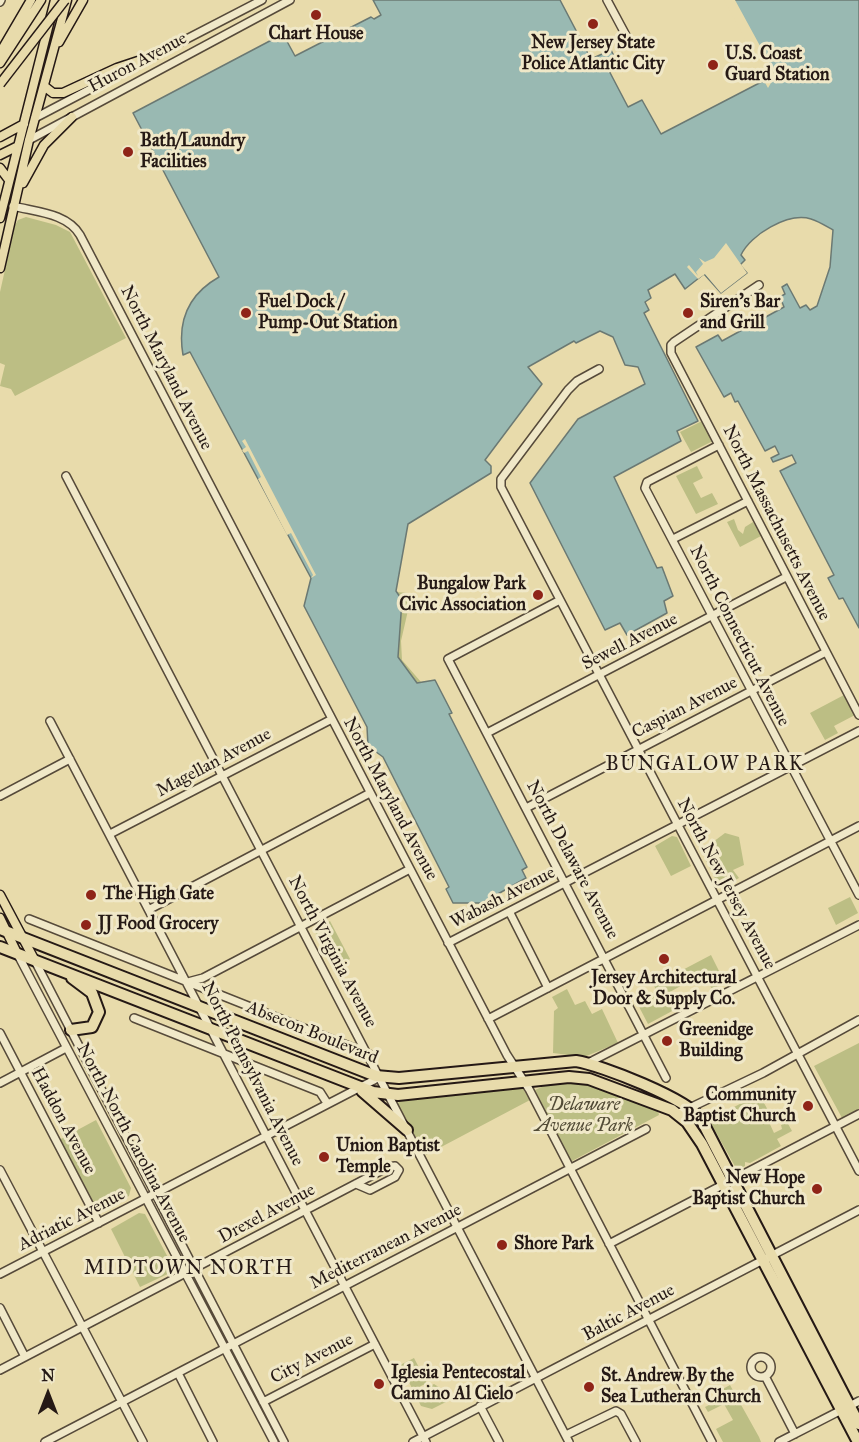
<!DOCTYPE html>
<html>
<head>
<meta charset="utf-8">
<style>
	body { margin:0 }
	#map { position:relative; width:859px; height:1442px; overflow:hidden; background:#e8dbab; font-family:"IM FELL Great Primer",serif }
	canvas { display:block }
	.north { position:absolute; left:18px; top:1364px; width:60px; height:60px; -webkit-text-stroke:4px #f0e8c8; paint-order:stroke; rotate:0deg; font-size:16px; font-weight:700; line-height:24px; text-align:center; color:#251915 }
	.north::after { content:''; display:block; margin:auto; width:21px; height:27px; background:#251915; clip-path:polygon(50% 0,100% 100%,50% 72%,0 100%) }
</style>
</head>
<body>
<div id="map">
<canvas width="859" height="1442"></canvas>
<div class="north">N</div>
</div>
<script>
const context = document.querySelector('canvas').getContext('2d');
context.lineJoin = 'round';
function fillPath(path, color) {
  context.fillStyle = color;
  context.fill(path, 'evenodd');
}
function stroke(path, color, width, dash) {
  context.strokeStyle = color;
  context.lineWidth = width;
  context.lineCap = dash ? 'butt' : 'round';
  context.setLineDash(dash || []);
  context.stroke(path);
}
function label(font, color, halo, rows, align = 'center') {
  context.font = font + ' "IM FELL Great Primer",serif';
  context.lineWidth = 6;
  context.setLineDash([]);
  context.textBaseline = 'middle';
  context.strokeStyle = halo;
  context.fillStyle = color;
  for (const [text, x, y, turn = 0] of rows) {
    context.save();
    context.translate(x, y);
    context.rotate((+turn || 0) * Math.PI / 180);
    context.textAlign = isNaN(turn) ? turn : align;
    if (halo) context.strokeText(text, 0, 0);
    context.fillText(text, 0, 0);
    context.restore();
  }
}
fillPath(new Path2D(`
	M26 217 56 225 70 232 126 338 15 396 11 389 0 386 5 365 0 363V292L15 225 18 220Z
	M702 421 713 441 691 452 680 432Z
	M697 466 703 478 693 483 701 498 712 493 718 504 696 514 676 476Z
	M734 519 738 530 743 534 745 527 753 522 761 536 740 547 727 522Z
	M396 592 408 593 413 602 409 606 401 641 402 660 421 682 435 680 441 692 404 693 392 632Z
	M844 695 855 715 834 726 838 733 825 740 810 713Z
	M725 833 739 837 744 865 733 870 739 878 720 888 704 857 717 850 713 842Z
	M672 836 677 837 691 866 671 876 655 846Z
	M850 897 858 913 836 925 828 908Z
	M330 921 350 959 333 967 314 930Z
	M711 955 725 983 712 989 703 974 666 994 674 1010 648 1024 636 1001 656 991 654 985Z
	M567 989 575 1005 585 1001 592 1014 602 1009 618 1043 584 1057 553 1053 554 1011 558 1008 552 997Z
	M859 1043V1109L842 1118 814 1066Z
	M576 1082 593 1085 658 1111 659 1115 572 1161 568 1159 535 1090 544 1086Z
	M522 1087 530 1100 426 1155 397 1105 400 1100Z
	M759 1094 769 1112 778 1116 784 1112 787 1117 783 1120 776 1116 768 1120 774 1133 782 1129 781 1125 787 1122 792 1131 777 1139 781 1146 750 1163 745 1162V1166L737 1170 709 1120Z
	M96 1120 131 1188 129 1196 97 1213 59 1140Z
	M139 1213 145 1214 173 1267 172 1272 140 1287 111 1229Z
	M414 1358 427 1383 413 1390 400 1365Z
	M434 1384 448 1393 452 1399 432 1409 421 1406 415 1394Z
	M730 1385 759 1437 761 1442H723L716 1429 733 1420 724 1404 708 1412 705 1407 725 1397 721 1390Z`), '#bcbe84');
const water = new Path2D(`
	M373 0H560L591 59 611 50 616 60 606 65 628 107 642 100 661 134 769 78 727 0H859V628L843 598 839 599 828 578 834 575 780 471 796 463 792 455 773 462 771 458 779 454 775 446 765 451 738 401 735 402 731 393 724 397 696 347 718 335 722 341 784 307 780 297 785 294 782 287 787 284 800 308 806 305 810 310 817 306 830 267 833 230C826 226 818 221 811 219 788 212 750 235 741 255L745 260 740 265 747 273 721 293 704 274 685 289 675 274 648 290 651 298 645 302 649 310 644 313 698 421 677 431 681 441 614 477 657 568 662 567 673 596 664 601 667 613 627 635 620 623 605 630 530 483 578 419 645 384 638 367 625 365 613 337 600 331 576 343 574 341 528 367 542 384 485 460 491 466V473L408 524 396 591 402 600 398 657 417 683 435 680 452 713 449 714 527 867 522 870 526 878 482 903H453L446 889 449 887 383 757 368 746 367 727 304 606 311 578 190 352 183 355C177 320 189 294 219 277L133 113 283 34 295 56 371 17 374 19 381 15Z`);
fillPath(water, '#99b9b2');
stroke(water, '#6b7973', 1.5);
fillPath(new Path2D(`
	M724 0H735L771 66 775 76 768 88 763 79 766 77Z
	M726 243 747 273 721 293 705 274 698 279 687 267 689 265 698 276 696 272 703 264 699 258 705 262 714 258Z
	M245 439 316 575 311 578 313 575 291 533 287 535 258 479 261 477 248 451 244 453 242 450 246 447 242 441Z`), '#e8dbab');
const minor = new Path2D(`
	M607 0 629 41
	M0 2 1 0
	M150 58 262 0
	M35 118 140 63
	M29 140 290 0
	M13 206C36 212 67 213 80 235L507 1055 529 1089 712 1442
	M759 285 674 342 671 345V353L859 715
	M599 369 577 381 568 390 501 479V487C620 715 741 942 859 1171
	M719 445 647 482 645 488 859 895
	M66 476 569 1442
	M673 539 748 501
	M560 600 448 659 666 1078
	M50 721 426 1442
	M487 733 786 577
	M0 796 70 759
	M526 808 826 652
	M110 834 332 719
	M150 909 370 793
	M510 913 548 988
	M29 919 369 1054
	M448 943 859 731
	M17 953 274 1442
	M35 961 284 1442
	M188 982 203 978 410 869
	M134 1018 320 1092 327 1103
	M488 1019 859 826
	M0 1033 99 1223
	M588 1063 859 925
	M0 1083 66 1048
	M677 1114 763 1073 859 1020
	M0 1170 143 1442
	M609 1244 859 1114
	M0 1274 378 1078
	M0 1308 25 1357
	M751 1367a10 10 0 1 1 20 0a10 10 0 1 1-20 0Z
	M0 1370 388 1167 395 1166 399 1170 395 1177 370 1190 356 1184
	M178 1373 213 1442
	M765 1376 795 1434
	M263 1402 375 1344
	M480 1406 499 1442
	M566 1435 616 1411 621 1414 636 1442
	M45 1442 646 1129
	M413 1442 859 1210
	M779 1442 859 1401`);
const major = new Path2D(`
	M59 42 83 0
	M0 53 31 0
	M0 63 41 0
	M44 86 53 93H63L117 68 153 56
	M0 137 24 124
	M0 155 18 146
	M0 168 9 180
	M23 183 44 145 72 117
	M0 218 55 0
	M0 268 29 140 67 0
	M0 895 34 959
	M0 918 17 953`);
const highway = new Path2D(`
	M0 929 376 1076 399 1078 576 1061C601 1065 688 1099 701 1119L859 1424
	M0 947 373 1092 398 1095 569 1077 589 1079 672 1110 687 1122 702 1144 858 1442
	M71 1030 92 1027 99 1012 92 993 72 978
	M362 1091 407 1130`);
stroke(minor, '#564a3a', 10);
stroke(major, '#251915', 11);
stroke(highway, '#251915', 14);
stroke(minor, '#f0e8c8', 7);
stroke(major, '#e8dbab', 8);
stroke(highway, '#e8dbab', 10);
const majorBridge = new Path2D(`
	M0 84 65 0`);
stroke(majorBridge, '#251915', 11, []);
stroke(majorBridge, '#e8dbab', 8);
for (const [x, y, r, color] of [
	[316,15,6,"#8f2418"],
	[593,24,6,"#8f2418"],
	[713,65,6,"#8f2418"],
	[128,152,6,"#8f2418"],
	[246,313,6,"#8f2418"],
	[688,313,6,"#8f2418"],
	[538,595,6,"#8f2418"],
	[91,895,6,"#8f2418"],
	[86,925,6,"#8f2418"],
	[664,959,6,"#8f2418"],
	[667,1041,6,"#8f2418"],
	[808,1106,6,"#8f2418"],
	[324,1157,6,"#8f2418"],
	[817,1189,6,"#8f2418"],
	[502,1245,6,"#8f2418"],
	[379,1384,6,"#8f2418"],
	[589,1387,6,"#8f2418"]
]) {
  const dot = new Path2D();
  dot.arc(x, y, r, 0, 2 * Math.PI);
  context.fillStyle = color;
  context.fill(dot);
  stroke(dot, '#f0e8c8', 2);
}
label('bold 18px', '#251915', '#f0e8c8', [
	["Chart House",316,35,"center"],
	["New Jersey State",593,44,"center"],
	["Police Atlantic City",593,65,"center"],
	["U.S. Coast",725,55],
	["Guard Station",725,76],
	["Bath/Laundry",140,142],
	["Facilities",140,163],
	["Fuel Dock /",258,303],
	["Pump-Out Station",258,324],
	["Siren’s Bar",700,303],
	["and Grill",700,324],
	["Bungalow Park",526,585,"right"],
	["Civic Association",526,606,"right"],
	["The High Gate",103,895],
	["JJ Food Grocery",98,925],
	["Jersey Architectural",664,979,"center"],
	["Door & Supply Co.",664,1000,"center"],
	["Greenidge",679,1031],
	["Building",679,1052],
	["Community",796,1096,"right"],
	["Baptist Church",796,1117,"right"],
	["Union Baptist",336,1147],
	["Temple",336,1168],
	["New Hope",805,1179,"right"],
	["Baptist Church",805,1200,"right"],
	["Shore Park",514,1245],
	["Iglesia Pentecostal",391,1374],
	["Camino Al Cielo",391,1395],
	["St. Andrew By the",601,1377],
	["Sea Lutheran Church",601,1398]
], 'left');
label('18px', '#251915', '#f0e8c8', [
	["Huron Avenue",138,63,-28],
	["North Maryland Avenue",166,368,63],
	["North Massachusetts Avenue",776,523,63],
	["North Connecticut Avenue",739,636,63],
	["Sewell Avenue",630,642,-27],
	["Caspian Avenue",685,708,-27],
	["Magellan Avenue",214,763,-28],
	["North Maryland Avenue",390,799,62],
	["North Delaware Avenue",572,860,62],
	["North New Jersey Avenue",726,884,62],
	["Wabash Avenue",503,898,-27],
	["North Virginia Avenue",332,952,62],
	["Absecon Boulevard",312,1033,22],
	["North Pennsylvania Avenue",252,1074,63],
	["Haddon Avenue",63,1121,62],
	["North North Carolina Avenue",133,1143,62],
	["Drexel Avenue",267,1214,-28],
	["Adriatic Avenue",72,1220,-27],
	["Mediterranean Avenue",386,1247,-27],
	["Baltic Avenue",629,1313,-28],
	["City Avenue",312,1359,-27]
]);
label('italic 18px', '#524b36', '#f0e8c8', [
	["Delaware",584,1106],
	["Avenue Park",584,1127]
]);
context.letterSpacing = '1.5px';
label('20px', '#251915', '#f0e8c8', [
	["BUNGALOW PARK",705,765],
	["MIDTOWN NORTH",189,1269]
]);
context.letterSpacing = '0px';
</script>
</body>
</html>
